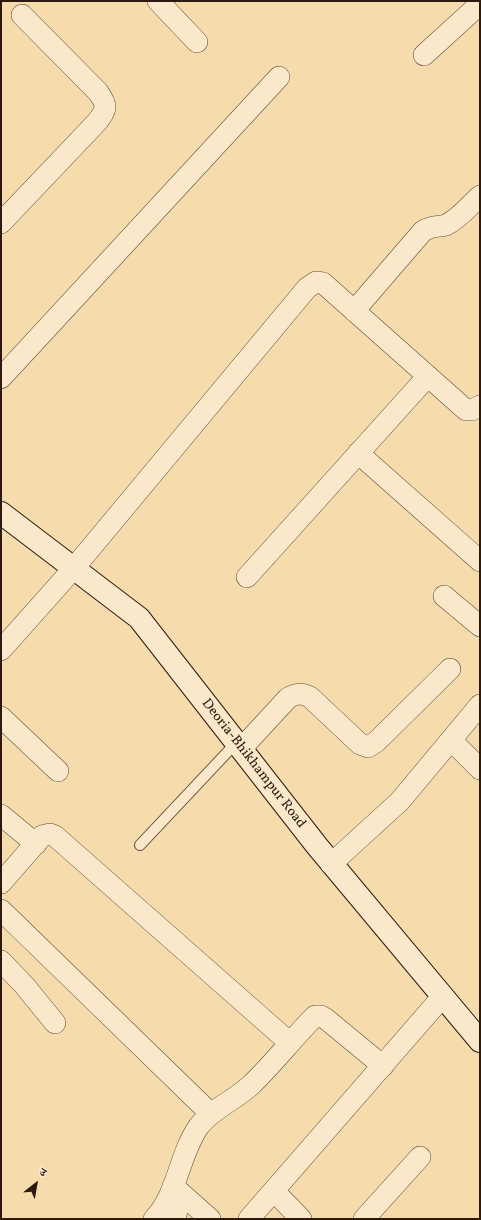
<!DOCTYPE html>
<html>
<head>
<meta charset="utf-8">
<style>
	body { margin:0 }
	#map { position:relative; width:481px; height:1220px; overflow:hidden; background:#f6dcac; font-family:Vollkorn,"Noto Serif Devanagari",serif }
	canvas { display:block }
	.frame { position:absolute; inset:0; border:2px solid #2d1910; pointer-events:none }
	.north { position:absolute; left:16px; top:1164px; width:40px; height:40px; -webkit-text-stroke:3px #f9e8c9; paint-order:stroke; rotate:31deg; font-size:11px; font-weight:700; line-height:16px; text-align:center; color:#2d1910 }
	.north::after { content:''; display:block; margin:auto; width:14px; height:18px; background:#2d1910; clip-path:polygon(50% 0,100% 100%,50% 72%,0 100%) }
</style>
</head>
<body>
<div id="map">
<canvas width="481" height="1220"></canvas>
<div class="frame"></div>
<div class="north">उ</div>
</div>
<script>
const context = document.querySelector('canvas').getContext('2d');
context.lineJoin = 'round';
function stroke(path, color, width, dash) {
  context.strokeStyle = color;
  context.lineWidth = width;
  context.lineCap = dash ? 'butt' : 'round';
  context.setLineDash(dash || []);
  context.stroke(path);
}
function label(font, color, halo, rows, align = 'center') {
  context.font = font + ' Vollkorn,serif';
  context.lineWidth = 3.5;
  context.setLineDash([]);
  context.textBaseline = 'middle';
  context.strokeStyle = halo;
  context.fillStyle = color;
  for (const [text, x, y, turn = 0] of rows) {
    context.save();
    context.translate(x, y);
    context.rotate((+turn || 0) * Math.PI / 180);
    context.textAlign = isNaN(turn) ? turn : align;
    if (halo) context.strokeText(text, 0, 0);
    context.fillText(text, 0, 0);
    context.restore();
  }
}
const lane = new Path2D(`
	M140 845 236 743`);
const street = new Path2D(`
	M158 1 197 42
	M424 55 480 4
	M1 223 97 122C107 109 108 106 98 92L22 15
	M354 311 423 231C435 224 437 228 446 225 459 219 470 205 480 196
	M1 378 279 77
	M358 453 480 561
	M247 577 428 376
	M444 596 480 626
	M1 650 74 568 307 288 316 282 323 283 466 410H472L480 406
	M1 717 58 771
	M451 740 480 769
	M241 749 288 698C297 693 301 693 310 697L360 744 368 747 376 742 450 669
	M1 815 36 844
	M331 864 400 801 480 705
	M1 883 42 836 50 834 55 836 290 1043
	M1 910 210 1113
	M1 961 24 985 55 1023
	M173 1186 210 1219
	M274 1191 301 1219
	M154 1219C178 1194 179 1154 199 1126 213 1108 234 1101 251 1085 274 1063 293 1038 315 1016H321L326 1019 383 1066
	M175 1219 181 1193
	M249 1219 443 996
	M364 1219 420 1157`);
const secondary = new Path2D(`
	M1 513 139 618 317 846 480 1041`);
stroke(lane, '#5f4a37', 12);
stroke(street, '#5f4a37', 22);
stroke(secondary, '#2d1910', 24);
stroke(lane, '#f9e8c9', 10);
stroke(street, '#f9e8c9', 21);
stroke(secondary, '#f9e8c9', 22);
label('14px', '#2d1910', '#f9e8c9', [
	["Deoria-Bhikhampur Road",253,764,52]
]);
</script>
</body>
</html>
